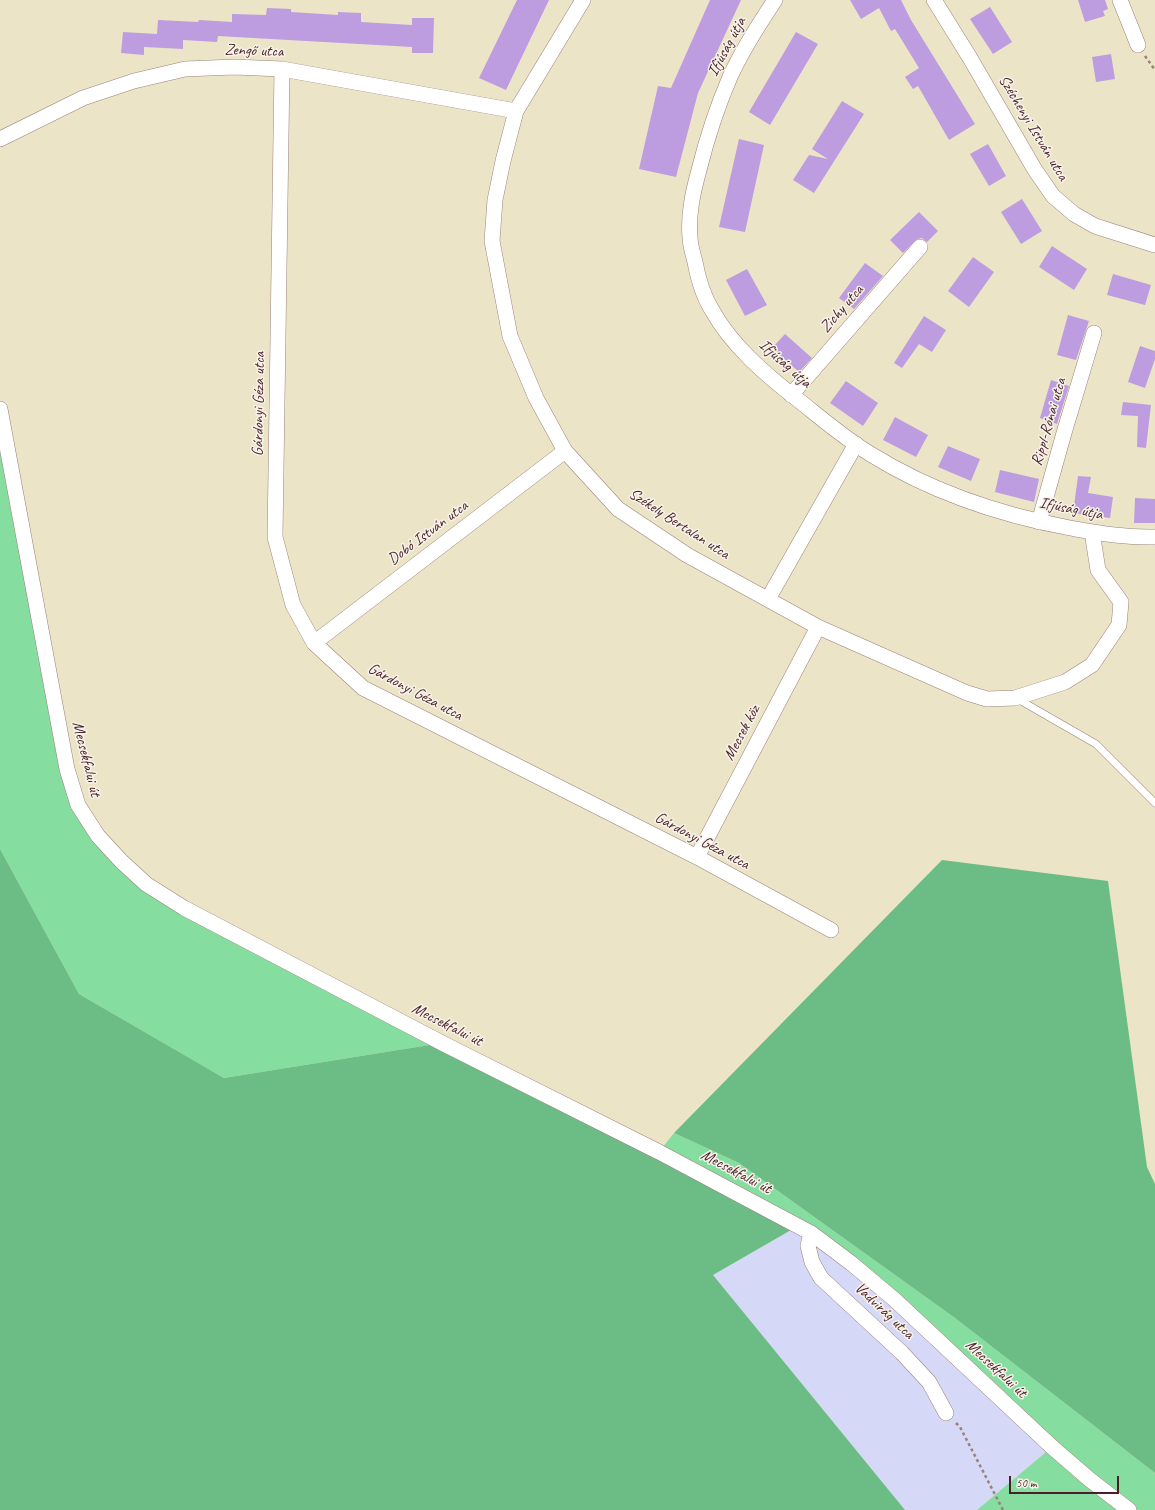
<!DOCTYPE html>
<html>
<head>
<meta charset="utf-8">
<style>
	body { margin:0 }
	#map { position:relative; width:1155px; height:1510px; overflow:hidden; background:#ece4c7; font-family:Caveat,sans-serif }
	canvas { display:block }
	.scale { position:absolute; left:1009px; top:1476px; width:110px; height:18px; box-sizing:border-box; border:2px solid #4a1f2b; border-top:0; padding-left:5px; font-size:12px; line-height:14px; white-space:nowrap; color:#4a1f2b; -webkit-text-stroke:3px #f7f3e8; paint-order:stroke }
</style>
</head>
<body>
<div id="map">
<canvas width="1155" height="1510"></canvas>
<div class="scale">50 m</div>
</div>
<script>
const context = document.querySelector('canvas').getContext('2d');
context.lineJoin = 'round';
function fillPath(path, color) {
  context.fillStyle = color;
  context.fill(path, 'evenodd');
}
function stroke(path, color, width, dash) {
  context.strokeStyle = color;
  context.lineWidth = width;
  context.lineCap = dash ? 'butt' : 'round';
  context.setLineDash(dash || []);
  context.stroke(path);
}
function label(font, color, halo, rows, align = 'center') {
  context.font = font + ' Caveat,sans-serif';
  context.lineWidth = 3;
  context.setLineDash([]);
  context.textBaseline = 'middle';
  context.strokeStyle = halo;
  context.fillStyle = color;
  for (const [text, x, y, turn = 0] of rows) {
    context.save();
    context.translate(x, y);
    context.rotate((+turn || 0) * Math.PI / 180);
    context.textAlign = isNaN(turn) ? turn : align;
    if (halo) context.strokeText(text, 0, 0);
    context.fillText(text, 0, 0);
    context.restore();
  }
}
fillPath(new Path2D(`
	M798 1226 811 1233 1052 1447 977 1510H905L713 1275Z`), '#d6d8f8');
fillPath(new Path2D(`
	M0 409 78 805 145 884 442 1043 224 1078 79 994 0 849Z
	M674 1133 739 1163 955 1318 1155 1473V1510H977L1052 1447 851 1263 659 1152Z`), '#86dda0');
fillPath(new Path2D(`
	M0 849 79 994 224 1078 442 1043 798 1226 713 1275 905 1510H0Z
	M942 860 1108 881 1147 1167 1155 1184V1473L955 1318 739 1163 674 1133Z`), '#6cbc86');
fillPath(new Path2D(`
	M517 0H549L506 90 479 78Z
	M710 0H741L698 93 676 177 639 169 658 86 671 88Z
	M850 0H901L911 20 975 124 949 140 918 86 913 89 905 77 919 68 895 29 891 31 879 8 861 19Z
	M1078 0H1105L1108 9 1103 11 1105 16 1085 22Z
	M990 7 1012 42 993 54 970 19Z
	M267 8 291 9V12L338 15V12L361 13V22L412 25V18H434L433 53H412V47L218 36 217 42 183 40V49L144 47V55L121 53 123 32 157 34 158 20 198 22 199 20 232 22V14L266 15Z
	M796 32 818 44 770 125 749 112Z
	M1111 54 1115 79 1096 82 1092 57Z
	M842 101 864 114 814 193 793 180 809 155 828 159 812 149Z
	M739 139 764 145 745 232 719 227Z
	M988 144 1006 176 989 186 970 154Z
	M1022 199 1042 231 1021 244 1001 212Z
	M919 212 938 231 927 242 922 238 917 239 903 253 890 240Z
	M1052 246 1087 269 1074 290 1039 267Z
	M973 257 994 272 969 307 948 291Z
	M865 263 883 276 854 309 839 298Z
	M747 269 767 305 745 316 726 280Z
	M1113 274 1151 285 1145 305 1107 295Z
	M1068 315 1089 321 1076 360 1057 355Z
	M924 316 946 330 932 352 919 344 902 368 894 363Z
	M785 334 812 358 799 372 772 348Z
	M1140 346 1155 351V359L1145 388 1128 382Z
	M1051 380 1069 386 1057 424 1040 418Z
	M846 381 878 403 863 426 830 403Z
	M1123 402 1151 405 1146 448 1137 447 1138 416 1121 415Z
	M895 417 928 435 916 457 883 440Z
	M948 446 980 459 971 481 938 467Z
	M1000 470 1039 479 1034 502 995 492Z
	M1078 476 1091 477 1088 493 1113 497 1110 518 1073 513Z
	M1135 498 1155 499V523H1134Z`), '#bd9de0');
const service = new Path2D(`
	M1016 698 1096 744 1155 803`);
const minor = new Path2D(`
	M583 0 516 111 503 161 495 200 492 241 510 336 536 398 565 451 618 509 687 555 818 627 967 693 987 699 1015 698 1065 682 1092 665 1119 625 1121 602 1098 570 1092 532
	M775 0C759 24 742 50 730 77 717 107 707 138 699 170 693 192 688 214 690 237 690 245 693 254 695 262 698 278 703 296 712 310 731 345 766 375 797 399 821 418 845 439 872 455 932 492 1001 515 1070 528 1099 533 1126 538 1155 537
	M934 0 970 58 1035 170 1053 196 1074 214 1095 226 1155 245
	M1120 0 1138 45
	M282 69 275 537 293 605 314 643 363 688 697 857 831 930
	M0 139 83 98 134 81 185 69 234 67 282 69 516 111
	M791 395 920 247
	M0 409 67 769 78 805 98 836 121 861 146 884 184 908 442 1043 659 1152 811 1233 851 1263 895 1300 1052 1447 1089 1479 1129 1510
	M1039 522 1064 433 1094 333
	M768 599 856 444
	M314 643 565 451
	M697 857 818 627
	M811 1233 808 1246 812 1262 821 1278 902 1353 929 1382 946 1413`);
stroke(service, '#9b8279', 8);
stroke(minor, '#9b8279', 16);
stroke(new Path2D(`
	M1145 56 1155 70
	M956 1423 960 1427 1003 1510`), '#9b8279', 2.5, [3, 3]);
stroke(service, '#fff', 7);
stroke(minor, '#fff', 15);
label('16px', '#4a1f2b', '#f7f3e8', [
	["Ifjúság útja",727,47,-62],
	["Zengő utca",254,51,2],
	["Széchenyi István utca",1033,128,59],
	["Zichy utca",842,309,-49],
	["Ifjúság útja",785,364,42],
	["Gárdonyi Géza utca",259,404,-89],
	["Rippl-Rónai utca",1049,422,-74],
	["Ifjúság útja",1071,509,11],
	["Székely Bertalan utca",679,524,33],
	["Dobó István utca",428,533,-37],
	["Gárdonyi Géza utca",415,692,28],
	["Mecsek köz",742,733,-62],
	["Mecsekfalui út",86,759,76],
	["Gárdonyi Géza utca",702,841,28],
	["Mecsekfalui út",447,1025,27],
	["Mecsekfalui út",736,1172,28],
	["Vadvirág utca",884,1311,43],
	["Mecsekfalui út",996,1369,43]
]);
</script>
</body>
</html>
